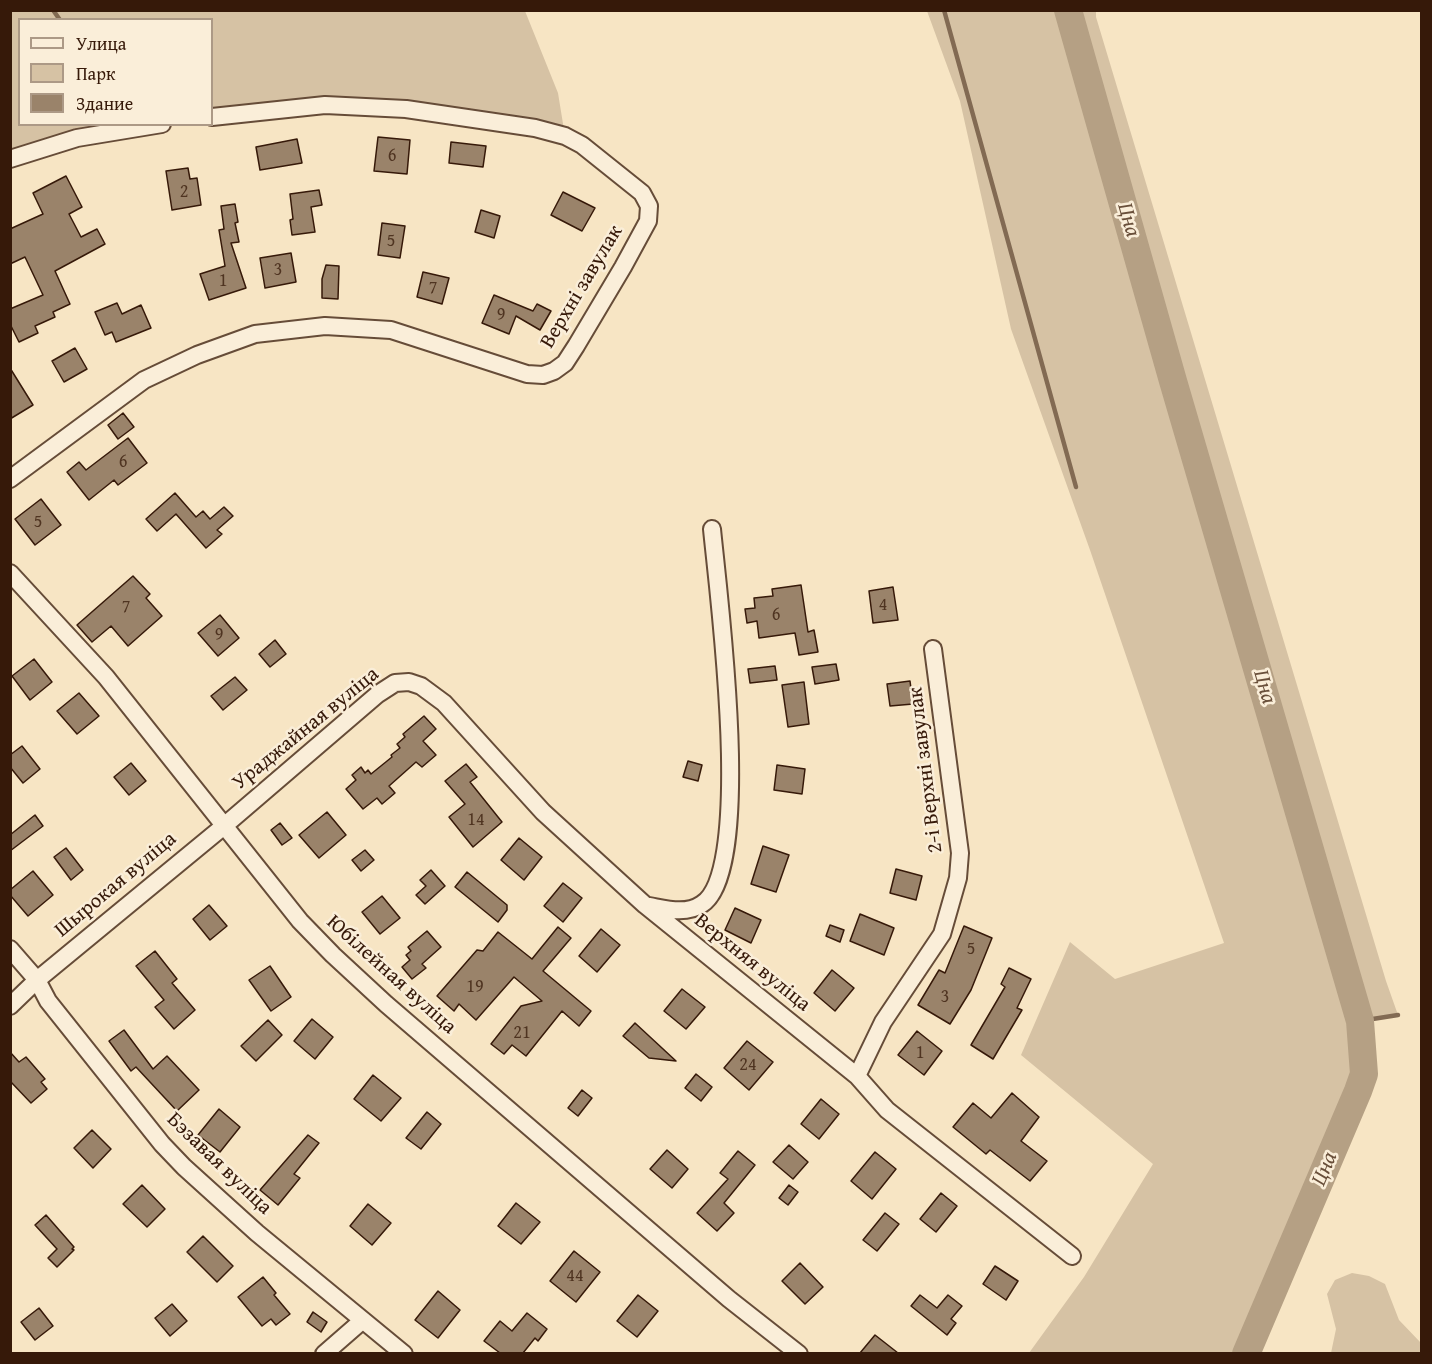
<!DOCTYPE html>
<html>
<head>
<meta charset="utf-8">
<style>
	body { margin:0 }
	#map { position:relative; width:1432px; height:1364px; overflow:hidden; background:#f7e5c4; font-family:"Gentium Book Plus",serif }
	canvas { display:block }
	.frame { position:absolute; inset:0; border:12px solid #361909; pointer-events:none }
	.legend { position:absolute; left:18px; top:18px; width:195px; height:108px; box-sizing:border-box; background:#faeed9; border:2px solid #ac9986; margin:0; padding:8px 10px; list-style:none; font-size:18px; color:#361909 }
	.legend li { display:flex; align-items:center; gap:12px; height:30px }
	.legend b { width:30px; border:2px solid #ac9986 }
</style>
</head>
<body>
<div id="map">
<canvas width="1432" height="1364"></canvas>
<div class="frame"></div>
<ul class="legend">
<li><b style="height:8px;background:#faeed9"></b>Улица</li>
<li><b style="height:16px;background:#d6c2a4"></b>Парк</li>
<li><b style="height:16px;background:#9a836a"></b>Здание</li>
</ul>
</div>
<script>
const context = document.querySelector('canvas').getContext('2d');
context.lineJoin = 'round';
function fillPath(path, color) {
  context.fillStyle = color;
  context.fill(path, 'evenodd');
}
function stroke(path, color, width, dash) {
  context.strokeStyle = color;
  context.lineWidth = width;
  context.lineCap = dash ? 'butt' : 'round';
  context.setLineDash(dash || []);
  context.stroke(path);
}
function label(font, color, halo, rows, align = 'center') {
  context.font = font + ' "Gentium Book Plus",serif';
  context.lineWidth = 5;
  context.setLineDash([]);
  context.textBaseline = 'middle';
  context.strokeStyle = halo;
  context.fillStyle = color;
  for (const [text, x, y, turn = 0] of rows) {
    context.save();
    context.translate(x, y);
    context.rotate((+turn || 0) * Math.PI / 180);
    context.textAlign = isNaN(turn) ? turn : align;
    if (halo) context.strokeText(text, 0, 0);
    context.fillText(text, 0, 0);
    context.restore();
  }
}
fillPath(new Path2D(`
	M10 11H525L558 93 565 136 406 109 212 117V20H20V124L162 125 11 159Z
	M927 11H1096V17L1386 981 1398 1015 1360 1021 1364 1074 1358 1091 1246 1353H1029L1084 1277 1153 1164 1021 1055 1070 942 1115 979 1224 943 1090 550 1011 329 960 101Z
	M1352 1273 1369 1276 1385 1284 1399 1320 1421 1343V1353H1331L1336 1329 1327 1294 1335 1280Z`), '#d6c2a4');
stroke(new Path2D(`
	M53 10 60 20
	M944 10 1076 487
	M1360 1021 1398 1015`), '#826a53', 4.5);
stroke(new Path2D(`
	M1068 10 1173 381 1360 1021 1364 1074 1358 1091 1246 1354`), '#b5a084', 28);
const building = new Path2D(`
	M378 137 410 140 407 174 374 171Z
	M297 139 302 163 260 170 256 147Z
	M451 142 486 146 483 167 449 163Z
	M188 168 190 179 197 178 201 205 172 210 166 171Z
	M66 176 82 207 69 214 81 237 97 229 105 244 55 271 70 304 53 312 55 317 35 326 38 333 19 342 10 324V309L43 295 25 257 10 264V229L43 214 33 193Z
	M319 190 322 205 311 207 315 232 292 235 290 220 293 219 290 194Z
	M563 192 595 208 582 231 551 215Z
	M235 204 238 222 235 223 239 242 231 243 246 288 209 300 200 274 225 266 219 230 224 229 221 206Z
	M481 210 500 216 494 238 475 232Z
	M382 223 405 226 400 258 378 255Z
	M291 253 296 282 265 288 260 258Z
	M326 265 339 266 338 299 322 298V279Z
	M423 272 449 278 442 304 417 297Z
	M494 295 533 311 537 304 551 311 540 330 516 316 509 334 482 323Z
	M117 303 122 314 141 305 151 328 116 342 112 332 105 335 95 312Z
	M75 348 87 369 64 382 52 361Z
	M10 368 33 405 10 419Z
	M123 413 134 427 118 439 108 425Z
	M128 438 147 463 118 485 114 480 89 500 67 472 79 462 86 470Z
	M175 493 196 517 203 511 210 519 224 507 233 516 217 530 222 534 206 548 176 514 157 531 146 519Z
	M41 499 61 525 35 545 15 519Z
	M133 576 150 594 146 598 162 616 128 646 111 626 92 642 77 625Z
	M801 585 808 632 814 630 818 652 799 655 795 633 759 638 757 621 747 623 745 609 755 608 754 598 773 596 772 589Z
	M893 587 898 620 873 623 869 591Z
	M220 615 239 638 218 656 198 633Z
	M275 640 286 654 270 667 259 654Z
	M34 659 52 682 30 700 12 676Z
	M836 664 839 680 815 684 812 667Z
	M775 666 777 680 750 683 748 669Z
	M235 677 247 690 223 710 211 696Z
	M910 681 913 704 890 706 887 684Z
	M804 682 809 724 788 727 782 685Z
	M79 693 99 716 77 734 57 711Z
	M424 716 436 729 423 741 436 755 422 767 416 762 389 786 395 793 382 804 377 798 363 809 346 789 356 780 352 775 361 767 365 773 368 770 371 774 392 757 391 755 400 748 397 744 405 737 403 734Z
	M22 746 40 769 23 783 10 767V755Z
	M688 761 702 765 698 781 683 777Z
	M131 763 146 781 129 795 114 777Z
	M466 764 477 777 470 782 502 822 473 847 449 817 465 804 445 781Z
	M777 765 805 769 802 794 774 790Z
	M327 812 346 835 319 858 299 835Z
	M35 815 43 826 10 851V835Z
	M280 823 292 838 282 845 271 830Z
	M519 838 542 857 524 880 501 860Z
	M763 846 789 855 776 892 751 884Z
	M66 848 83 870 71 880 54 857Z
	M365 850 374 860 361 871 352 860Z
	M896 869 922 876 916 900 890 893Z
	M431 870 445 886 425 904 416 895 426 886 420 880Z
	M33 871 53 895 28 916 10 895V890Z
	M467 872 507 905V910L498 922 455 887Z
	M563 883 582 898 563 922 544 906Z
	M382 896 400 918 380 934 362 912Z
	M209 905 227 926 210 940 193 919Z
	M735 908 761 920 751 943 725 930Z
	M860 914 894 928 884 955 850 941Z
	M830 925 844 930 840 942 826 936Z
	M964 926 992 938 971 990 950 1024 918 1005 939 970 945 973Z
	M558 927 571 938 543 971 591 1011 579 1026 562 1011 526 1056 512 1045 504 1054 491 1044 521 1006 542 1001 514 977 476 1020 459 1004 454 1011 437 996 477 950 483 951 498 932 532 959Z
	M601 929 620 945 597 972 579 956Z
	M427 931 441 947 422 964 426 968 412 979 402 967 410 960 406 955 411 951 408 947Z
	M155 951 177 979 172 983 195 1010 174 1029 155 1007 164 1000 136 966Z
	M270 966 291 997 271 1011 249 980Z
	M1009 968 1031 979 1017 1008 1022 1010 993 1059 971 1045 1005 987 1001 984Z
	M832 970 854 988 835 1011 814 993Z
	M682 989 705 1007 686 1029 664 1011Z
	M312 1019 333 1037 315 1059 294 1041Z
	M268 1020 282 1035 256 1061 241 1046Z
	M635 1023 676 1061 649 1058 623 1036Z
	M124 1030 153 1069 167 1056 199 1090 177 1111 136 1067 131 1071 109 1041Z
	M917 1031 942 1051 924 1075 898 1055Z
	M747 1041 773 1062 749 1090 724 1068Z
	M10 1052 19 1062 26 1057 45 1079 41 1082 47 1089 31 1103 10 1081Z
	M696 1074 712 1087 701 1101 685 1088Z
	M373 1075 401 1098 381 1121 354 1099Z
	M582 1090 592 1098 578 1116 568 1108Z
	M1012 1093 1039 1117 1021 1141 1047 1161 1030 1181 990 1150 986 1154 953 1127 973 1103 991 1118Z
	M821 1099 839 1114 819 1139 801 1124Z
	M219 1109 240 1127 220 1152 198 1135Z
	M427 1112 441 1124 421 1149 406 1138Z
	M92 1130 111 1149 93 1168 74 1148Z
	M308 1135 319 1143 294 1174 300 1178 278 1205 260 1190Z
	M789 1145 808 1162 793 1179 773 1162Z
	M667 1150 688 1169 672 1188 650 1169Z
	M738 1151 755 1165 724 1203 734 1213 717 1231 697 1213 728 1179 720 1173Z
	M875 1152 896 1169 872 1199 851 1181Z
	M142 1185 165 1209 147 1227 123 1204Z
	M789 1185 798 1192 788 1205 779 1198Z
	M941 1193 957 1206 936 1232 920 1219Z
	M516 1203 540 1222 521 1244 498 1226Z
	M368 1204 391 1223 372 1245 350 1226Z
	M885 1213 899 1224 877 1251 863 1240Z
	M46 1215 74 1247 72 1249 74 1250 57 1267 48 1258 57 1249 35 1225Z
	M203 1236 233 1266 217 1282 187 1252Z
	M574 1251 600 1272 576 1302 550 1281Z
	M800 1263 823 1287 805 1304 782 1281Z
	M995 1266 1018 1281 1006 1300 983 1284Z
	M263 1277 276 1293 274 1295 290 1314 276 1325 271 1319 262 1326 238 1297Z
	M438 1291 460 1310 438 1338 415 1320Z
	M638 1295 658 1311 637 1337 617 1321Z
	M920 1295 937 1308 948 1295 962 1306 951 1319 956 1323 947 1335 911 1306Z
	M172 1304 187 1321 170 1336 155 1318Z
	M39 1308 53 1326 35 1340 21 1322Z
	M313 1312 327 1322 321 1332 307 1322Z
	M527 1313 547 1329 538 1341 535 1338 523 1353H500L484 1341 500 1321 512 1331Z
	M875 1335 898 1353H860Z`);
fillPath(building, '#9a836a');
stroke(building, '#361909', 1.5);
const minor = new Path2D(`
	M10 159 77 138 162 124
	M10 479 144 380 197 355 255 334 325 326 391 330 527 374 543 375 554 371 565 363 576 346 623 267 648 221 649 206 642 193 582 145 565 136 535 128 406 109 325 105 212 117
	M10 573 106 677 300 921 333 955 386 1004 729 1299 799 1354
	M649 906C666 909 686 915 702 904 755 870 718 592 712 529
	M10 949 37 980 48 1001 162 1144 184 1167 257 1233 404 1354
	M10 1006 37 980 224 826 378 694 395 683 409 682 421 686 444 703 543 812 645 905 857 1076 887 1110 1072 1256
	M857 1076 883 1022 942 934 958 878 960 853 933 649
	M324 1354 363 1320`);
stroke(minor, '#664c38', 20);
stroke(minor, '#faeed9', 16);
label('18px', '#4f3421', null, [
	["6",392,156],
	["2",184,192],
	["5",391,241],
	["3",278,270],
	["1",223,281],
	["7",433,288],
	["9",501,315],
	["6",123,462],
	["5",38,522],
	["4",883,605],
	["7",126,607],
	["6",776,615],
	["9",219,635],
	["14",476,820],
	["5",971,949],
	["19",475,987],
	["3",945,997],
	["21",522,1033],
	["1",920,1053],
	["24",748,1065],
	["44",575,1276]
]);
label('21px', '#361909', '#faeed9', [
	["Верхні завулак",582,287,-59],
	["Ураджайная вуліца",306,729,-39],
	["2-і Верхні завулак",926,770,-97],
	["Шырокая вуліца",116,885,-40],
	["Верхняя вуліца",752,963,39],
	["Юбілейная вуліца",391,975,42],
	["Бэзавая вуліца",219,1164,44]
]);
label('italic 22px', '#694f3a', '#faeed9', [
	["Цна",1128,220,74],
	["Цна",1264,687,74],
	["Цна",1325,1169,-67]
]);
</script>
</body>
</html>
